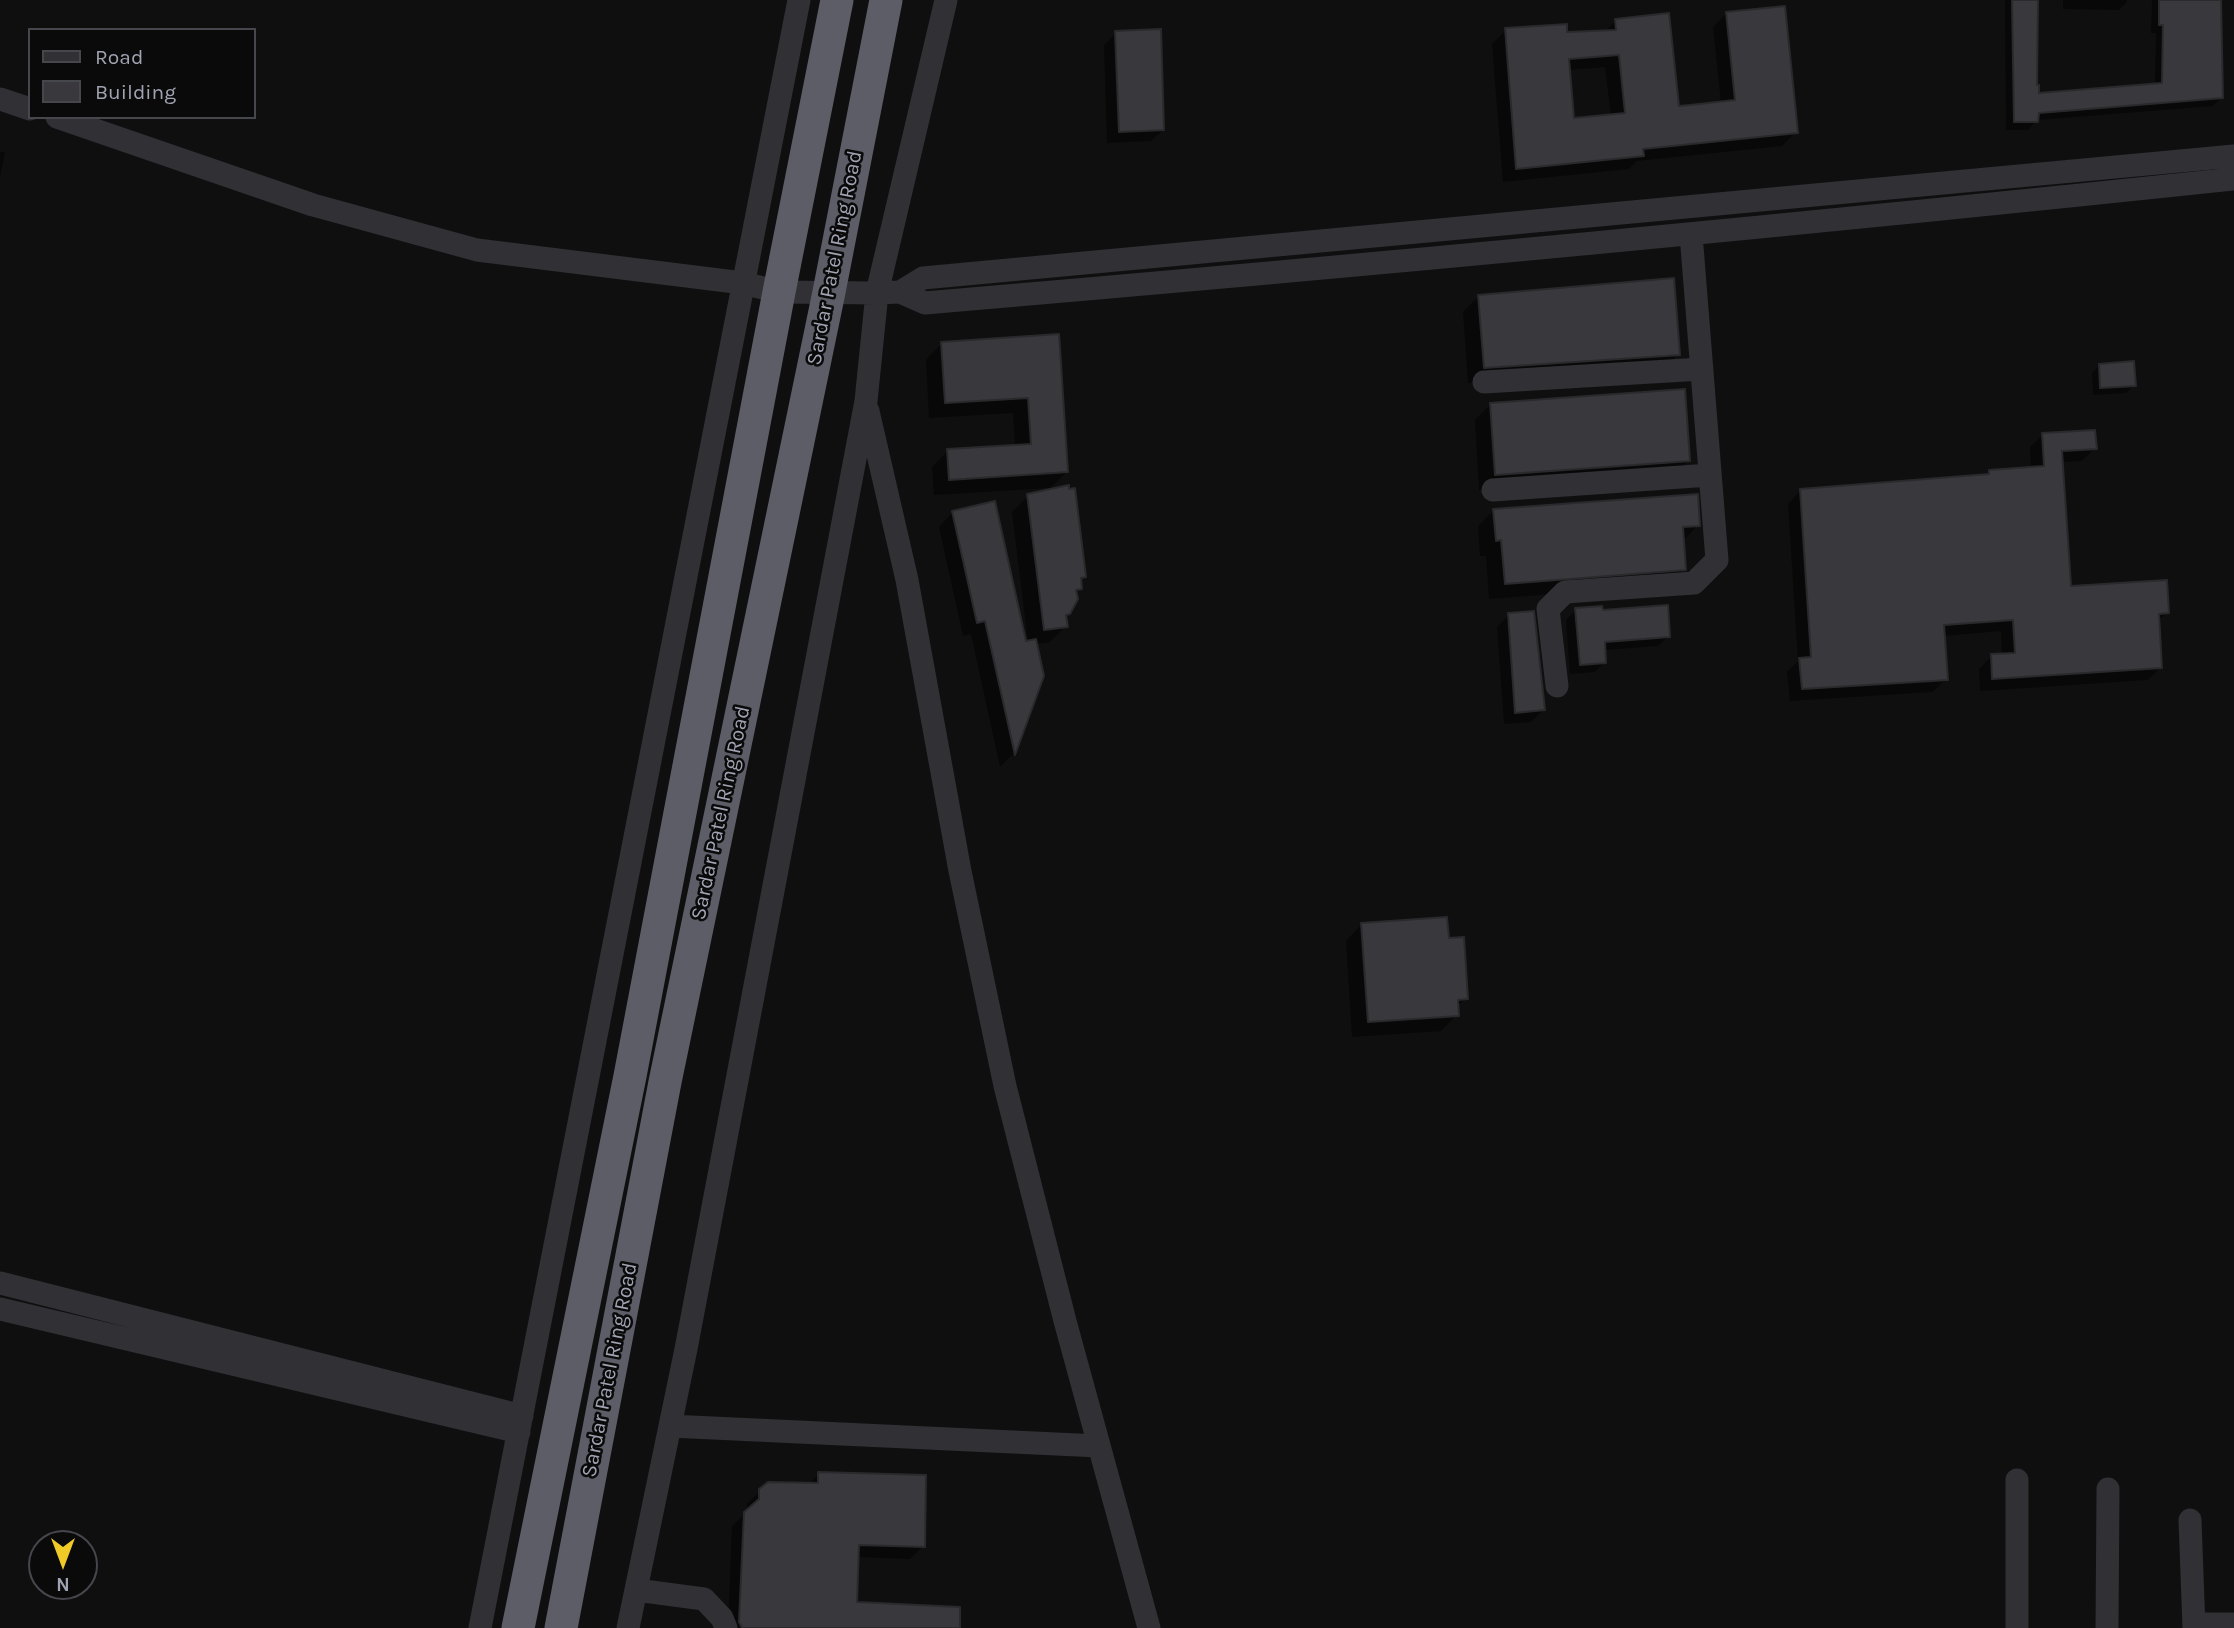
<!DOCTYPE html>
<html>
<head>
<meta charset="utf-8">
<style>
	body { margin:0 }
	#map { position:relative; width:2234px; height:1628px; overflow:hidden; background:#0f0f10; font-family:Karla,sans-serif }
	canvas { display:block }
	.legend { position:absolute; left:28px; top:28px; width:228px; height:91px; box-sizing:border-box; background:#0a0a0b; border:2px solid #46474d; margin:0; padding:9px 12px; list-style:none; font-size:21px; color:#a0a3b1 }
	.legend li { display:flex; align-items:center; gap:14px; height:35px }
	.legend b { width:35px; border:2px solid #46474d }
	.north { position:absolute; left:28px; top:1530px; width:70px; height:70px; box-sizing:border-box; background:#0a0a0b; border:2px solid #46474d; border-radius:50%; rotate:180deg; font-size:19px; font-weight:700; line-height:28px; text-align:center; color:#a0a3b1 }
	.north::after { content:''; display:block; margin:auto; width:24px; height:32px; background:#f0cb28; clip-path:polygon(50% 0,100% 100%,50% 72%,0 100%) }
</style>
</head>
<body>
<div id="map">
<canvas width="2234" height="1628"></canvas>
<ul class="legend">
<li><b style="height:9px;background:#303035"></b>Road</li>
<li><b style="height:19px;background:#39393d"></b>Building</li>
</ul>
<div class="north">N</div>
</div>
<script>
const context = document.querySelector('canvas').getContext('2d');
context.lineJoin = 'round';
function fillPath(path, color) {
  context.fillStyle = color;
  context.fill(path, 'evenodd');
}
function stroke(path, color, width, dash) {
  context.strokeStyle = color;
  context.lineWidth = width;
  context.lineCap = dash ? 'butt' : 'round';
  context.setLineDash(dash || []);
  context.stroke(path);
}
function label(font, color, halo, rows, align = 'center') {
  context.font = font + ' Karla,sans-serif';
  context.lineWidth = 5;
  context.setLineDash([]);
  context.textBaseline = 'middle';
  context.strokeStyle = halo;
  context.fillStyle = color;
  for (const [text, x, y, turn = 0] of rows) {
    context.save();
    context.translate(x, y);
    context.rotate((+turn || 0) * Math.PI / 180);
    context.textAlign = isNaN(turn) ? turn : align;
    if (halo) context.strokeText(text, 0, 0);
    context.fillText(text, 0, 0);
    context.restore();
  }
}
fillPath(new Path2D(`
	M2005 0H2035L2037 95 2155 85 2156 33H2151L2152 0H2219L2221 98 2213 106 2037 120 2028 130H2006Z
	M2063 0H2127V2L2119 10 2063 9Z
	M1727 13 1796 132 1782 146 1637 161 1629 169 1503 182 1492 44 1506 30 1566 34 1604 32 1616 21 1678 108 1721 103 1713 27ZM1605 67 1611 116 1572 120 1568 70Z
	M1116 33 1163 130 1151 141 1107 143 1104 45Z
	M0 152H5L0 177Z
	M1479 296 1678 354 1662 370 1468 383 1463 312Z
	M1058 336 1067 472 1050 488 934 495 932 467 948 451 1015 446 1013 413 929 418 926 360 942 343Z
	M2099 366 2134 385 2126 393 2093 395 2092 373Z
	M1491 404 1688 461 1672 477 1479 490 1475 420Z
	M2043 435 2095 448 2082 461 2061 462 2070 588 2167 612 2157 622 2161 667 2148 680 1980 691 1979 669 1992 656 2002 655 2001 631 1943 636 1946 679 1933 692 1790 701 1787 672 1798 661 1788 504 1800 491 1985 476 1990 471 2031 468 2030 447Z
	M1028 496 1084 576 1080 581 1081 589 1075 594 1069 613 1065 617 1066 626 1050 642 1035 644 1042 676 1013 754 1000 767 971 634 963 636 939 527 953 512 1025 643 1028 642 1012 512Z
	M1494 510 1698 525 1682 542 1684 569 1668 585 1489 599 1486 556H1480L1478 526Z
	M1576 610 1601 612 1668 637 1658 646 1604 650 1605 662 1595 672 1570 674 1566 620Z
	M1509 615 1543 710 1531 722 1504 724 1497 627Z
	M1362 924 1466 998 1456 1008 1457 1015 1441 1031 1352 1037 1346 941Z
	M819 1474 923 1546 910 1559 857 1557 855 1604 958 1628H728L732 1526 747 1512V1504L760 1491 808 1485Z`), '#0007');
const building = new Path2D(`
	M2012 0H2038L2037 85H2039V93L2162 83 2163 25H2159V0H2221L2223 98 2039 113 2038 122H2014Z
	M1785 6 1798 133 1643 149 1644 156 1516 169 1505 28 1567 24V32L1616 30 1615 19 1669 13 1679 106 1690 105 1735 100 1726 12ZM1619 55 1625 113 1574 118 1569 59Z
	M1161 29 1164 130 1119 132 1115 31Z
	M1674 278 1680 355 1484 368 1478 295Z
	M1059 334 1068 472 949 480 947 449 1031 444 1028 398 945 403 941 342Z
	M2134 361 2136 386 2100 388 2099 364Z
	M1685 389 1690 461 1495 475 1490 403Z
	M2095 430 2097 449 2062 451 2071 586 2167 580 2169 613 2159 614 2162 668 1992 679 1991 654 2015 653 2013 620 1944 625 1948 680 1802 689 1799 658 1811 657 1800 489 1989 474V470L2044 466 2042 433Z
	M1069 485V489L1075 488 1086 577 1081 578 1082 589 1076 590 1078 599 1070 614 1066 615 1068 627 1044 630 1027 494Z
	M1698 494 1700 526 1683 527 1686 570 1505 584 1501 540 1496 541 1493 509Z
	M995 501 1026 641 1036 639 1044 676 1015 755 985 621 977 623 952 511Z
	M1668 605 1670 637 1605 642 1606 663 1580 665 1575 608 1602 606 1603 610Z
	M1534 611 1545 710 1515 713 1508 613Z
	M1447 917 1449 938 1464 937 1468 999 1458 1000 1459 1016 1368 1022 1361 923Z
	M818 1472 926 1475 925 1547 859 1545 857 1602 960 1607V1628H742L739 1622 744 1512 759 1499V1489L768 1482 818 1483Z`);
fillPath(building, '#39393d');
stroke(building, '#2a292c', 2);
stroke(new Path2D(`
	M0 99 30 109
	M57 117 313 205 477 250 743 283 779 292 877 293 900 292 923 278 2234 156
	M900 292 925 303C1362 266 1798 225 2234 179
	M1484 382 1702 369
	M868 411 907 580 960 871 1005 1086 1065 1321 1149 1628
	M1493 490 1710 475
	M1557 686 1548 609 1565 592 1694 583 1717 560 1691 234
	M0 1283 522 1416
	M0 1309 519 1432
	M670 1426 1099 1446
	M2190 1520 2194 1628
	M636 1590 704 1599 722 1618 726 1628
	M2194 1624H2234
	M480 1628 799 0
	M628 1628 686 1349 866 401 877 293 946 0
	M2017 1628V1480
	M2107 1628 2108 1489`), '#303035', 23);
stroke(new Path2D(`
	M518 1628 630 1076 779 292 837 0
	M561 1628 665 1082 829 292 886 0`), '#5c5d66', 33);
label('21px', '#a0a3b1', '#0a0a0b', [
	["Sardar Patel Ring Road",835,258,-79],
	["Sardar Patel Ring Road",721,813,-78],
	["Sardar Patel Ring Road",610,1370,-79]
]);
</script>
</body>
</html>
